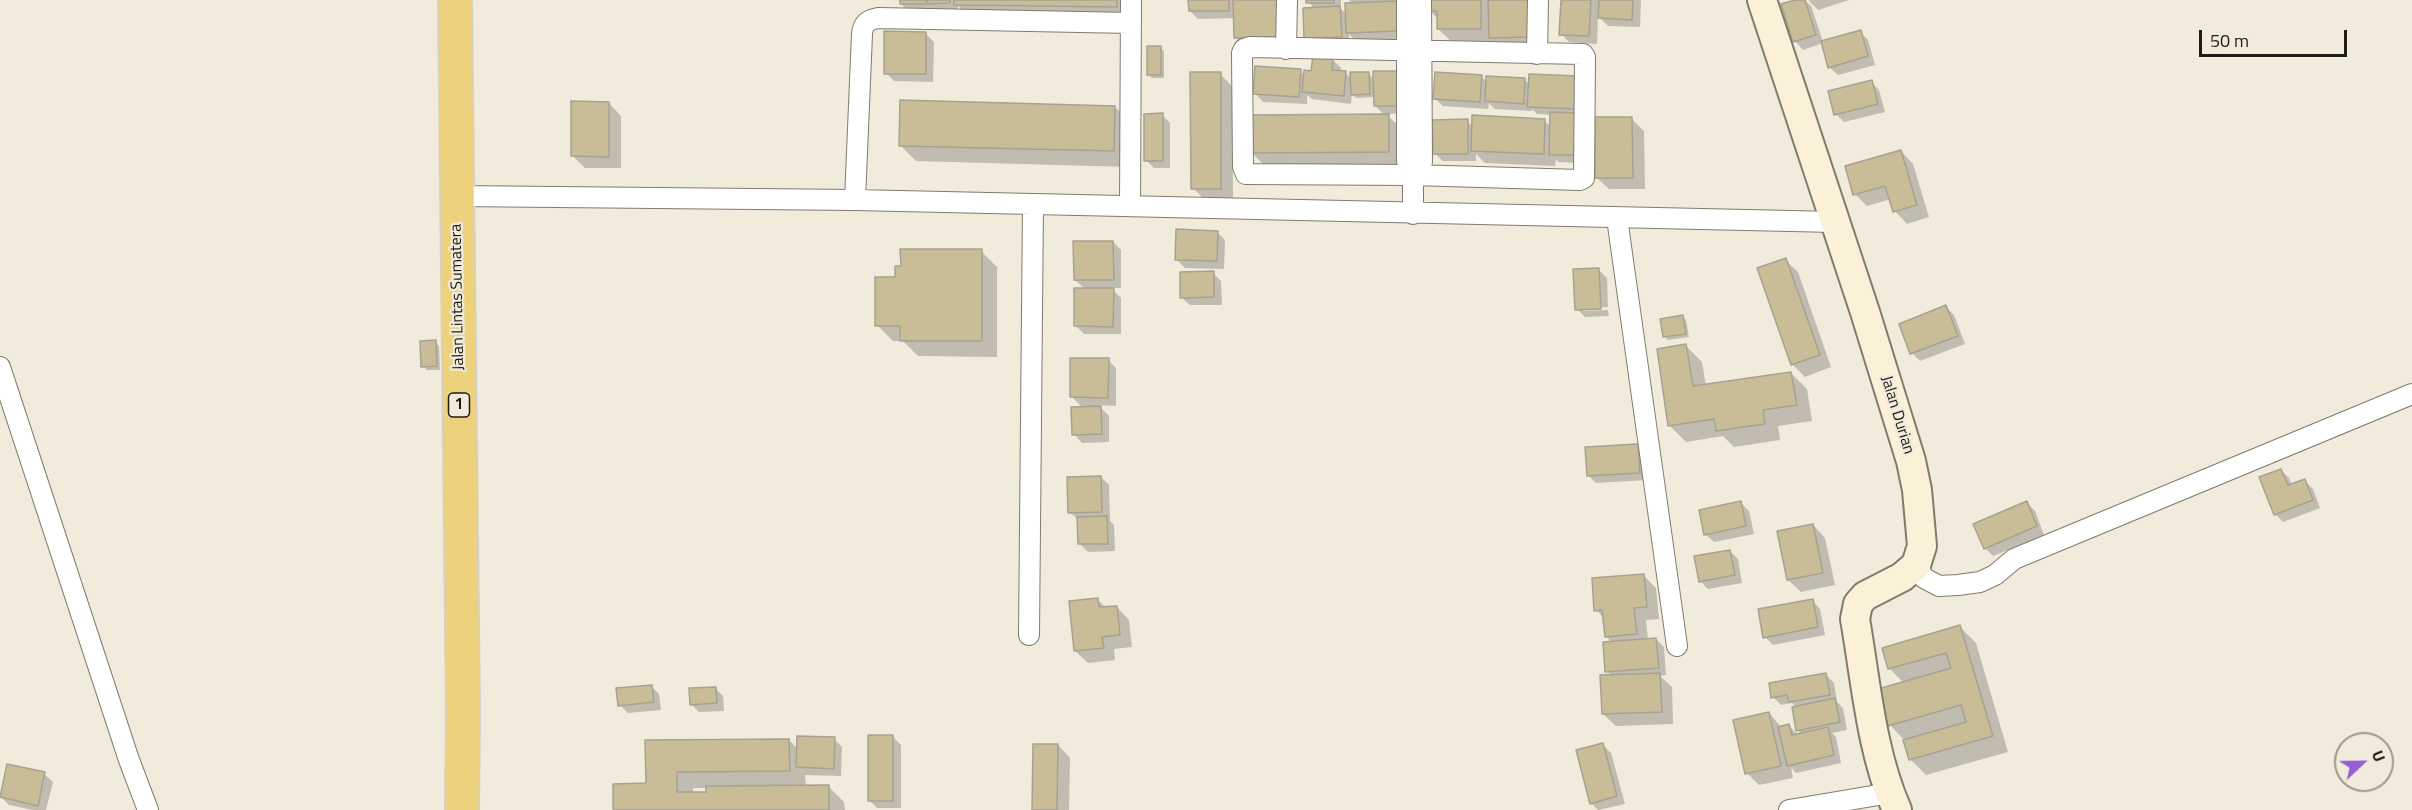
<!DOCTYPE html>
<html>
<head>
<meta charset="utf-8">
<style>
	body { margin:0 }
	#map { position:relative; width:2412px; height:810px; overflow:hidden; background:#f0ebdb; font-family:"Titillium Web",sans-serif }
	canvas { display:block }
	.north { position:absolute; left:2334px; top:732px; width:60px; height:60px; box-sizing:border-box; background:#f0ebdb; border:2px solid #9c988c; border-radius:50%; rotate:68deg; font-size:16px; font-weight:700; line-height:24px; text-align:center; color:#1d1b16 }
	.north::after { content:''; display:block; margin:auto; width:21px; height:27px; background:#965dd4; clip-path:polygon(50% 0,100% 100%,50% 72%,0 100%) }
	.scale { position:absolute; left:2199px; top:30px; width:148px; height:27px; box-sizing:border-box; border:3px solid #1d1b16; border-top:0; padding-left:8px; font-size:18px; line-height:21px; white-space:nowrap; color:#1d1b16; -webkit-text-stroke:4px #f0ebdb; paint-order:stroke }
</style>
</head>
<body>
<div id="map">
<canvas width="2412" height="810"></canvas>
<div class="north">U</div>
<div class="scale">50 m</div>
</div>
<script>
const context = document.querySelector('canvas').getContext('2d');
context.lineJoin = 'round';
function fillPath(path, color) {
  context.fillStyle = color;
  context.fill(path, 'evenodd');
}
function stroke(path, color, width, dash) {
  context.strokeStyle = color;
  context.lineWidth = width;
  context.lineCap = dash ? 'butt' : 'round';
  context.setLineDash(dash || []);
  context.stroke(path);
}
function label(font, color, halo, rows, align = 'center') {
  context.font = font + ' "Titillium Web",sans-serif';
  context.lineWidth = 4.5;
  context.setLineDash([]);
  context.textBaseline = 'middle';
  context.strokeStyle = halo;
  context.fillStyle = color;
  for (const [text, x, y, turn = 0] of rows) {
    context.save();
    context.translate(x, y);
    context.rotate((+turn || 0) * Math.PI / 180);
    context.textAlign = isNaN(turn) ? turn : align;
    if (halo) context.strokeText(text, 0, 0);
    context.fillText(text, 0, 0);
    context.restore();
  }
}
fillPath(new Path2D(`
	M901 0H1129V19L968 17 958 6V11L909 12 901 4Z
	M1190 0H1241L1288 45H1243L1235 37V18L1198 19 1190 11Z
	M1308 0H1341V9L1347 15 1353 4 1349 0H1415L1406 39 1355 40 1349 34V45L1306 38 1314 9Z
	M1430 0H1541L1544 49 1503 50 1494 41H1451L1438 29V19L1430 11Z
	M1562 0H1641L1640 27 1608 26 1598 16 1597 44 1569 42 1561 34Z
	M1800 0H1805L1812 7 1809 0H1849L1818 10 1810 2 1823 42 1860 32 1868 40 1875 65 1838 75 1829 67 1823 43 1803 50 1795 41Z
	M925 33 934 42 933 82 894 81 886 73Z
	M1160 47 1164 51V78H1152L1149 75Z
	M1333 60 1341 68V72L1345 73 1352 79 1368 73 1407 113 1386 114 1405 132V168L1268 169 1252 153 1386 116 1375 106V97L1356 98 1352 94 1351 104 1312 99 1307 95V104L1263 102 1255 93 1300 71 1305 76Z
	M1220 74 1232 86 1233 200H1205L1193 188Z
	M1481 76 1487 82 1525 80 1530 85 1576 78 1582 163 1558 162 1556 159 1555 166 1485 163 1476 154V161H1443L1434 153 1467 121 1473 127 1544 120 1551 127V115L1537 114 1532 109V111L1495 109 1489 103 1488 109 1443 106 1434 98Z
	M1871 82 1879 90 1885 112 1844 122 1836 114Z
	M609 103 621 116V168H585L572 155Z
	M1115 107 1131 123 1130 167 916 161 900 145Z
	M1162 115 1170 123V168H1154L1146 160Z
	M1632 119 1644 131 1645 189H1609L1596 177Z
	M1901 151 1913 164 1929 217 1907 224 1895 211 1891 199 1867 206 1855 194Z
	M1217 232 1225 240 1224 269 1185 268 1176 259Z
	M1113 242 1121 250V288H1111L1121 298V334H1084L1075 325 1085 289 1075 280Z
	M981 251 997 267V357L918 356 903 341H893L877 325 896 278Z
	M1785 260 1798 272 1831 367 1805 377 1792 364Z
	M1598 269 1607 278 1608 307 1582 308V311L1608 310 1609 316 1585 317 1577 309Z
	M1213 273 1221 281 1222 305H1190L1181 297Z
	M1946 307 1954 315 1965 344 1920 361 1912 353Z
	M1682 317 1686 320 1689 337 1668 340 1665 336Z
	M435 342 439 346 440 370H427L423 366Z
	M1686 346 1702 362 1706 386 1791 373 1807 389 1812 421 1778 426 1780 440 1734 447 1723 436 1686 442 1670 426 1658 350Z
	M1108 360 1116 368V406L1098 405 1109 416V442L1082 443 1074 434 1083 408 1072 397Z
	M1637 446 1645 454 1647 480 1596 483 1588 475Z
	M2281 470 2289 478 2292 485 2304 480 2313 489 2320 508 2283 522 2275 514Z
	M1101 477 1109 485 1110 521 1114 525 1115 551 1088 552 1080 544 1079 521 1070 512Z
	M1741 503 1749 511 1754 534 1714 542 1705 534Z
	M2027 503 2035 511 2044 535 1993 556 1985 548Z
	M1813 525 1825 538 1835 585 1801 592 1788 580Z
	M1730 551 1738 559 1742 583 1708 589 1700 581Z
	M1644 576 1656 588 1659 619 1646 620 1648 640 1656 639 1664 647 1666 675 1660 676 1672 687 1673 724 1616 726 1603 714 1612 676 1607 671 1612 643 1606 636 1605 619 1596 610Z
	M1098 600 1106 608 1117 607 1129 620 1132 647 1114 649 1115 660 1088 663 1075 651Z
	M1812 600 1820 609 1825 635 1773 645 1765 637Z
	M1960 627 1976 643 2008 752 1926 775 1910 759 1905 741 1890 725 1880 690 1904 683 1890 669 1884 649Z
	M1826 675 1834 683 1837 702 1843 708 1847 730 1832 733 1836 737 1841 763 1796 773 1791 767 1793 778 1759 785 1747 773 1769 713 1782 728 1789 726 1797 734H1802L1798 730 1796 707 1792 703 1781 705 1773 697Z
	M651 686 659 694 661 710 628 713 620 705Z
	M715 688 723 696 724 711 699 712 691 704Z
	M893 737 901 745V808H877L869 800Z
	M834 739 842 747 841 776 805 775 806 786H828L844 802 845 810H615L647 785V742L789 740 798 749ZM693 788H707V794H693Z
	M1058 745 1070 758 1069 810H1034Z
	M1603 745 1611 753 1625 804 1598 810 1591 803Z
	M44 774 53 782 46 810H33L9 805 1 797Z`), '#0003');
const building = new Path2D(`
	M900 0H927V4H900Z
	M927 0H950V3L927 4Z
	M954 0H1117V7L954 5Z
	M1188 0H1229V11H1189Z
	M1233 0H1279L1280 37 1234 38Z
	M1306 0H1334V3H1306Z
	M1428 0H1481V29H1437V11H1428Z
	M1488 0H1531L1532 37 1489 38Z
	M1561 0H1591L1589 36 1559 35Z
	M1599 0H1633L1632 20 1598 18Z
	M1795 0H1805L1816 35 1793 42 1781 4Z
	M1397 1 1399 31 1346 33 1345 3Z
	M1340 6 1342 37 1304 39 1303 8Z
	M1861 30 1868 56 1828 68 1821 41Z
	M884 31 926 32V74H884Z
	M1147 46H1161V75H1147Z
	M1313 56 1333 58 1332 70 1346 71 1344 96 1302 92 1304 70 1311 71Z
	M1255 66 1301 69 1299 97 1253 94Z
	M1373 71H1399L1400 106H1374Z
	M1190 72H1221V189H1191Z
	M1350 72H1369L1370 94 1351 95Z
	M1435 72 1482 75 1480 102 1433 99Z
	M1529 74 1577 76 1576 109 1527 107Z
	M1486 76 1525 78 1524 104 1485 101Z
	M1872 80 1878 104 1834 115 1828 91Z
	M900 100 1115 106 1114 151 899 146Z
	M571 101 609 102V157L571 156Z
	M1550 112 1576 113 1574 155H1549Z
	M1163 113V161H1144V114Z
	M1389 114V152L1250 153V115Z
	M1472 115 1545 119 1544 154 1471 151Z
	M1595 117H1632L1633 178H1595Z
	M1468 119V154H1433L1432 120Z
	M1901 150 1917 205 1893 212 1885 186 1853 195 1845 166Z
	M1176 229 1218 231 1217 261 1175 260Z
	M1073 241H1113L1114 280H1074Z
	M900 249H982V341H900V326H875V277H895V266H901Z
	M1786 258 1820 355 1791 365 1757 268Z
	M1599 268 1601 309 1575 310 1573 269Z
	M1214 271V297L1180 298V272Z
	M1074 288H1114L1113 327 1074 326Z
	M1946 305 1958 336 1910 354 1899 324Z
	M1683 315 1686 334 1663 337 1660 319Z
	M436 340 437 366 421 367 420 341Z
	M1686 344 1693 386 1791 372 1797 405 1763 410 1765 424 1716 431 1714 419 1668 426 1657 349Z
	M1070 358H1109L1108 398 1070 397Z
	M1101 406 1102 434 1072 435 1071 407Z
	M1638 444 1640 473 1587 476 1585 447Z
	M2281 469 2288 485 2305 479 2313 500 2274 515 2259 477Z
	M1101 476 1102 512 1068 513 1067 477Z
	M1741 501 1746 526 1704 535 1699 510Z
	M2027 501 2037 526 1984 549 1973 524Z
	M1107 516 1108 544H1078L1077 517Z
	M1813 524 1823 573 1787 580 1777 531Z
	M1730 550 1735 575 1699 582 1694 556Z
	M1644 574 1647 607 1634 608 1637 634 1605 637 1602 610 1594 611 1592 578Z
	M1098 598 1099 607 1117 606 1120 635 1102 637 1104 648 1074 651 1069 601Z
	M1813 599 1818 627 1763 638 1758 609Z
	M1960 625 1993 736 1909 760 1903 740 1966 722 1961 705 1888 726 1878 689 1951 668 1946 653 1888 669 1882 648Z
	M1656 638 1659 668 1605 672 1603 642Z
	M1660 673 1662 712 1602 714 1600 675Z
	M1826 673 1830 695 1789 702 1787 695 1771 698 1769 683Z
	M652 685 654 702 618 706 616 688Z
	M716 687 717 703 690 705 689 688Z
	M1835 698 1840 722 1796 731 1792 707Z
	M1769 712 1781 766 1745 774 1733 720Z
	M1789 724 1792 735 1828 727 1834 755 1787 766 1778 727Z
	M868 735H893V801H868Z
	M797 736 835 737 834 769 796 767Z
	M789 739 790 771 677 772V792H706V786L829 785V810H613V784L646 783 645 740Z
	M1603 743 1617 796 1590 804 1576 750Z
	M1033 744H1058L1057 810H1032Z
	M7 764 45 772 38 806 0 797Z`);
fillPath(building, '#c9bd98');
stroke(building, '#a6a293', 1.5);
const street = new Path2D(`
	M1407 0V161L1413 175V214
	M1250 47 1583 54 1585 57 1584 178 1580 180 1413 175 1246 174 1243 167 1242 53 1244 49Z
	M1286 49 1287 0
	M1537 54 1538 0
	M1413 175 1422 162 1421 0
	M457 196 855 200 1835 222
	M855 200 862 34C863 23 868 20 878 18L1131 23
	M1130 206 1131 0
	M1617 218 1677 646
	M0 367 129 760 148 810
	M1916 565 1924 578 1939 586 1958 585 1980 582 1995 575 2014 559 2412 394
	M1029 635 1033 204
	M1789 810 1890 793`);
const secondary = new Path2D(`
	M1762 0 1865 312 1911 461 1917 490 1922 546 1916 565 1902 577 1865 596 1858 604 1855 619C1866 682 1871 751 1897 810`);
const highway = new Path2D(`
	M455 0 463 712 462 810`);
stroke(street, '#807b6d', 22);
stroke(secondary, '#807b6d', 32);
stroke(highway, '#d2d1d0', 36);
stroke(street, '#fff', 20);
stroke(secondary, '#faf1d8', 28);
stroke(highway, '#edd17c', 33);
for (const [x, y, w] of [
	[459,405,21]
]) {
  const box = new Path2D();
  box.roundRect(x - w / 2, y - 12, w, 24, 4.5);
  context.fillStyle = '#f0ebdb';
  context.fill(box);
  stroke(box, '#1d1b16', 1.5);
}
label('bold 15px', '#1d1b16', null, [
	["1",459,405]
]);
label('16px', '#1d1b16', '#f0ebdb', [
	["Jalan Lintas Sumatera",458,297,-91],
	["Jalan Durian",1897,415,73]
]);
</script>
</body>
</html>
